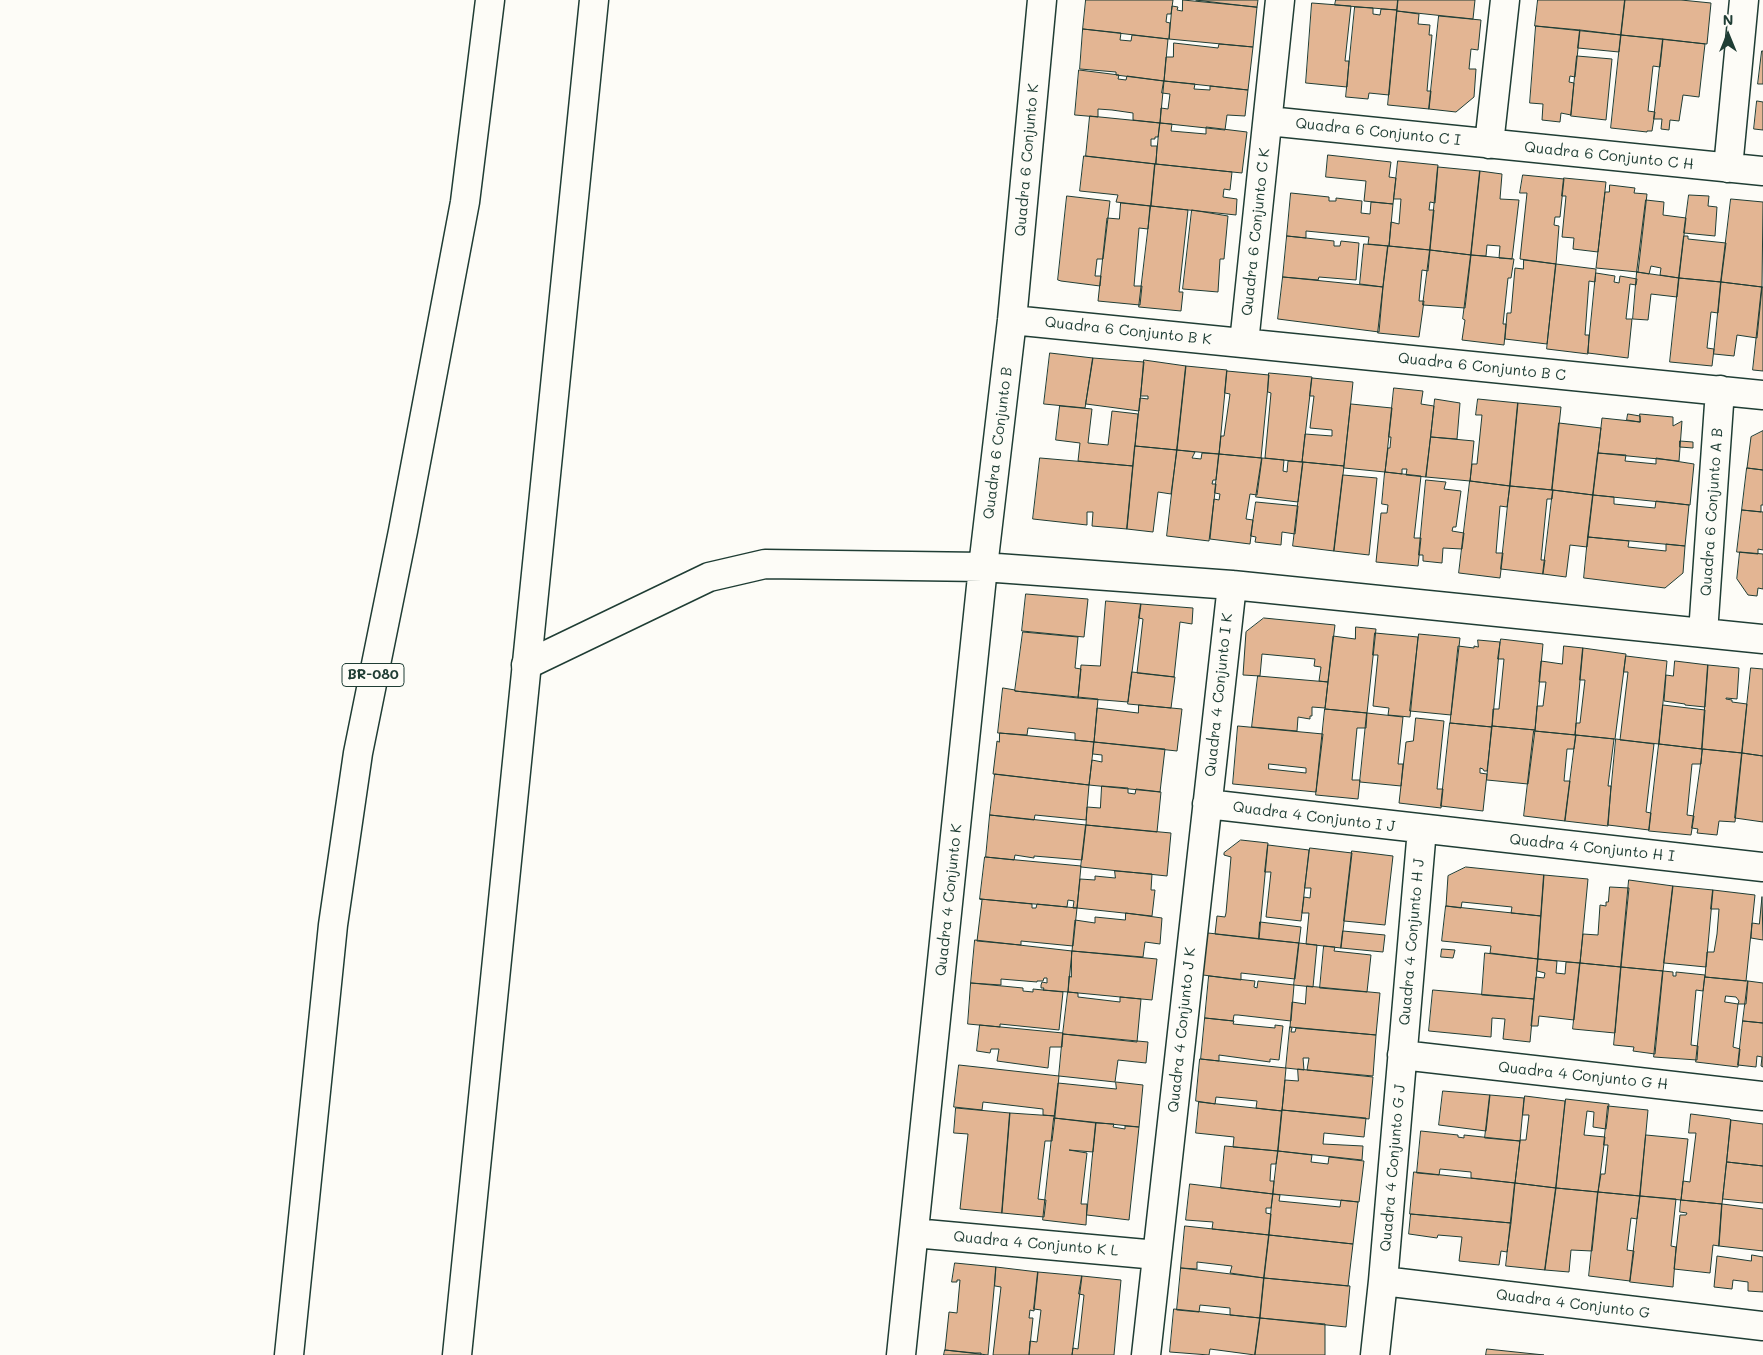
<!DOCTYPE html>
<html>
<head>
<meta charset="utf-8">
<style>
	body { margin:0 }
	#map { position:relative; width:1763px; height:1355px; overflow:hidden; background:#fdfcf7; font-family:Mali,sans-serif }
	canvas { display:block }
	.north { position:absolute; left:1703px; top:10px; width:50px; height:50px; -webkit-text-stroke:4px #fdfcf7; paint-order:stroke; rotate:0deg; font-size:14px; font-weight:700; line-height:20px; text-align:center; color:#1f3d34 }
	.north::after { content:''; display:block; margin:auto; width:18px; height:22px; background:#1f3d34; clip-path:polygon(50% 0,100% 100%,50% 72%,0 100%) }
</style>
</head>
<body>
<div id="map">
<canvas width="1763" height="1355"></canvas>
<div class="north">N</div>
</div>
<script>
const context = document.querySelector('canvas').getContext('2d');
context.lineJoin = 'round';
function fillPath(path, color) {
  context.fillStyle = color;
  context.fill(path, 'evenodd');
}
function stroke(path, color, width, dash) {
  context.strokeStyle = color;
  context.lineWidth = width;
  context.lineCap = dash ? 'butt' : 'round';
  context.setLineDash(dash || []);
  context.stroke(path);
}
function label(font, color, halo, rows, align = 'center') {
  context.font = font + ' Mali,sans-serif';
  context.lineWidth = 4.5;
  context.setLineDash([]);
  context.textBaseline = 'middle';
  context.strokeStyle = halo;
  context.fillStyle = color;
  for (const [text, x, y, turn = 0] of rows) {
    context.save();
    context.translate(x, y);
    context.rotate((+turn || 0) * Math.PI / 180);
    context.textAlign = isNaN(turn) ? turn : align;
    if (halo) context.strokeText(text, 0, 0);
    context.fillText(text, 0, 0);
    context.restore();
  }
}
const building = new Path2D(`
	M1086 0H1173L1171 14H1167L1166 22 1170 23 1169 39 1083 29Z
	M1183 0 1257 7 1253 47 1169 39 1172 6 1178 7 1177 10 1182 11Z
	M1196 0H1258L1257 7Z
	M1336 0H1398L1397 10 1335 5Z
	M1398 0H1475L1473 19 1397 11Z
	M1538 0H1625L1621 35 1535 26Z
	M1625 0H1681L1711 3 1707 44 1621 35Z
	M1312 3 1351 6 1345 61H1349L1347 87 1306 83Z
	M1355 7 1373 8V14L1380 15 1381 9 1397 10 1389 95 1369 93 1368 99 1346 97Z
	M1397 11 1419 14 1418 24 1430 25 1429 35H1432L1427 91H1431L1429 109 1388 105Z
	M1439 16 1481 20 1478 50 1471 49 1469 69H1476L1474 97 1456 112 1429 109Z
	M1536 26 1580 30 1575 77 1570 76 1569 82 1574 83 1571 115 1561 113 1560 122 1542 120 1543 104 1530 103Z
	M1083 29 1121 33 1120 40 1131 41 1132 35 1168 39 1164 81 1116 75V72L1080 69Z
	M1580 30 1621 35 1619 52 1578 48Z
	M1621 35 1663 39 1660 67 1653 66 1648 111 1655 112 1652 131H1647V132L1611 128Z
	M1663 39 1705 44 1699 97 1683 95 1679 121 1670 120 1669 130 1661 129 1662 119H1654Z
	M1174 43 1218 48 1219 44 1253 47 1248 90 1164 81 1166 57H1173Z
	M1762 51H1763V84H1758Z
	M1577 56 1612 59 1606 120 1571 116Z
	M1079 70 1119 75 1118 79 1126 80 1127 76 1164 81 1160 123 1133 120V113L1112 110 1098 109V117L1075 115Z
	M1164 81 1195 84 1194 89 1210 90V86L1248 90 1245 116 1227 115 1225 130 1160 123 1161 108 1168 109 1170 94 1162 93Z
	M1757 101 1763 102V130L1754 129Z
	M1090 116 1160 123 1158 137H1155V139H1151V146H1157L1156 164 1086 156Z
	M1160 123 1172 124 1171 131 1206 134V127L1247 132 1242 173 1156 164Z
	M1328 155 1391 162 1389 177 1396 178 1393 204 1364 201 1366 181 1326 177Z
	M1084 156 1155 164 1151 206 1116 202 1118 195 1080 191Z
	M1398 161 1438 165 1435 203 1430 202 1429 210H1434L1430 250 1389 246 1391 222 1399 224 1401 199H1394Z
	M1155 164 1232 172 1230 190 1224 189 1223 197 1237 199 1236 215 1151 206Z
	M1438 167 1480 171 1471 255 1430 250Z
	M1480 171 1502 174 1500 199 1519 200 1512 259 1499 258 1500 246 1487 245 1486 256 1471 255Z
	M1523 175 1564 179 1560 217H1555L1554 225 1559 226 1556 264 1520 259 1527 193H1520Z
	M1564 178 1606 182 1598 252 1573 249 1574 238 1562 237 1566 196H1562Z
	M1610 185 1635 188 1634 193 1647 194 1638 272 1596 268 1605 192H1609Z
	M1291 193 1329 197V201H1336V198L1362 201 1361 213 1370 214 1371 202 1393 204 1389 246 1368 244 1369 237 1306 231V238L1287 236Z
	M1689 195 1709 196 1708 206 1717 207 1715 236 1684 233Z
	M1067 196 1110 201 1103 259H1097L1095 276H1101L1100 286 1061 281 1058 280Z
	M1731 199 1763 202 1762 287 1721 282Z
	M1646 200 1664 202 1663 215 1686 218 1679 278 1660 275 1661 268 1651 266 1649 274 1637 272Z
	M1121 203 1150 206 1148 229 1139 228 1134 286H1142L1140 305 1098 301 1107 218 1119 219Z
	M1151 206 1188 210 1179 292H1183L1181 311 1139 307Z
	M1192 210 1228 216 1224 259H1220L1218 292 1183 289Z
	M1287 236 1334 241V246H1340L1341 241 1359 243 1356 280 1319 277 1318 280 1283 277Z
	M1684 236H1688V239L1726 243 1721 282 1679 278Z
	M1364 244 1388 246 1383 287 1360 284Z
	M1388 246 1430 250 1428 271 1422 270 1419 301H1424L1419 337 1378 333Z
	M1430 250 1471 255 1465 308 1423 305Z
	M1471 255 1514 259 1511 278H1508L1503 324H1506L1504 345 1462 340 1465 320 1463 319Z
	M1524 260 1556 264 1547 344 1505 339 1507 313H1511L1515 268 1523 269Z
	M1556 264 1596 269 1595 282 1589 281 1585 335H1589L1588 354 1547 349Z
	M1637 272 1679 278 1677 297 1651 294 1648 320 1633 319Z
	M1596 273 1615 276 1614 282 1619 283 1620 276 1637 279 1636 285 1630 284 1626 319H1632L1628 358 1588 353Z
	M1283 277 1383 287 1379 332 1278 319Z
	M1679 278 1721 282 1718 313 1711 312 1707 348 1714 349 1712 366 1670 362Z
	M1721 282 1762 287 1757 338 1737 335 1734 356 1714 354Z
	M1762 287H1763V371L1753 370Z
	M1050 353 1093 358 1085 408 1044 404Z
	M1093 358 1144 362 1139 411 1086 404Z
	M1144 360 1186 366 1177 450 1135 446 1140 398 1148 399V396H1141Z
	M1186 366 1227 370 1219 454 1177 450Z
	M1227 371 1269 375 1261 458 1219 454 1221 436H1224L1230 394 1225 393Z
	M1269 373 1312 377 1302 462 1265 458 1271 393 1268 392Z
	M1312 378 1353 382 1344 466 1302 462 1305 434 1332 436V430L1310 428 1314 396H1310Z
	M1394 388 1423 391 1421 404 1434 406 1426 477 1406 475 1407 469H1402V474L1385 472 1388 448H1390L1391 437H1389Z
	M1435 399 1460 403 1457 439 1431 437Z
	M1478 399 1518 403 1510 486 1470 481 1472 464H1477L1482 415H1476Z
	M1518 403 1561 407 1552 490 1510 486Z
	M1351 404 1392 408 1385 472 1344 468Z
	M1060 406 1092 409 1088 443 1108 445 1112 411 1138 414 1133 466 1078 461 1080 443 1056 440Z
	M1628 414 1640 416V422L1627 420Z
	M1640 414 1673 417V426L1682 421 1679 461 1598 453 1602 418 1640 422Z
	M1559 423 1601 428 1593 495 1552 490Z
	M1763 431V470L1747 468 1751 437Z
	M1431 437 1474 441 1470 481 1426 477Z
	M1680 441 1693 442V448L1680 447Z
	M1135 446 1177 450 1171 494 1158 492 1153 532 1127 529Z
	M1177 450 1195 452 1192 458 1201 459 1202 453 1219 454 1216 480H1213L1212 484H1216L1209 541 1167 536Z
	M1598 453 1626 455 1625 461 1656 464V458L1694 464 1690 505 1593 495Z
	M1219 454 1262 458 1257 495 1250 494 1246 519 1253 520 1250 544 1210 539 1214 499 1219 500 1220 494 1215 493Z
	M1040 458 1133 466 1127 529 1092 526 1093 512H1087V525L1033 519Z
	M1262 458 1284 460 1283 471 1287 472 1288 461 1303 462 1298 502 1256 497Z
	M1303 462 1344 466 1334 551 1293 546Z
	M1747 468 1763 470V505H1761V512L1742 510Z
	M1385 472 1421 476 1414 538H1421L1418 566 1376 562 1381 513H1387L1388 505 1382 504Z
	M1343 475 1377 478 1369 555 1334 551Z
	M1426 480 1446 482 1444 489 1461 491 1456 527H1453L1452 531 1464 533 1462 549 1443 548 1442 563 1423 561V555H1419Z
	M1470 481 1510 486 1507 507 1500 506 1496 553H1503L1500 578 1459 573Z
	M1510 486 1553 490 1552 499H1547L1541 560H1545L1543 574 1501 569Z
	M1553 490 1593 495 1587 547 1570 545 1566 577 1543 574Z
	M1593 495 1614 497V504L1655 508 1656 501 1689 505 1685 546 1588 537Z
	M1256 502 1298 506 1295 534 1282 532 1281 545 1255 542 1256 537 1251 536Z
	M1742 510 1763 512V550L1758 549V554L1737 552Z
	M1588 537 1629 541 1628 547 1666 551V544L1685 546 1683 573 1665 588 1584 578Z
	M1740 552 1763 554V589L1758 588 1757 596 1748 595 1737 579Z
	M1026 594 1088 599 1084 637 1022 631Z
	M1106 601 1141 604 1128 702 1078 698 1081 665 1100 666Z
	M1141 604 1193 608 1192 624 1180 622 1174 677 1137 673 1143 619 1139 618Z
	M1264 618 1335 625 1328 682 1319 681 1321 667 1314 666 1315 659 1262 654 1260 676 1243 675 1246 632Z
	M1356 627 1376 629 1367 713 1325 709 1333 636 1355 639Z
	M1023 632 1078 637 1075 668 1081 669 1078 698 1015 691Z
	M1375 633 1418 637 1410 717 1388 715 1389 708 1373 706 1378 655H1373Z
	M1419 634 1460 638 1451 715 1410 711Z
	M1501 639 1543 644 1535 730 1492 726 1493 709H1499L1504 659H1498Z
	M1478 640 1500 642 1492 727 1450 723 1458 646 1474 648V646L1478 647Z
	M1564 646 1583 648 1575 735 1535 731 1537 706H1543L1546 682H1539L1541 661 1562 664Z
	M1583 648 1626 654 1615 739 1575 735 1576 723H1580L1585 680H1580Z
	M1626 656 1667 661 1659 744 1620 740 1628 672H1624Z
	M1675 661 1708 665 1705 707 1685 705V704L1664 701 1666 675 1673 676Z
	M1708 665 1739 668 1737 699 1726 698V699L1732 700V702L1747 704 1742 753 1702 749Z
	M1751 668 1763 669V756L1742 753Z
	M1132 672 1175 677 1171 708 1128 704Z
	M1258 676 1328 682 1325 708 1312 707V716H1310V719L1298 717 1297 731 1252 727Z
	M1003 688 1015 690V691L1098 699 1094 742 1075 740V733L1028 728 1027 735 998 733Z
	M1139 705 1182 709 1177 751 1094 742 1097 708 1138 713Z
	M1663 705 1705 710 1702 749 1659 744Z
	M1325 709 1367 713 1366 728H1357L1352 780H1360L1358 799 1316 795Z
	M1367 713 1403 717 1398 764H1403L1401 786 1360 782Z
	M1416 718 1444 721 1437 789H1443L1441 808 1399 803 1406 742 1413 741Z
	M1450 723 1492 727 1487 771H1484L1483 769 1480 768V773L1487 774 1483 811 1441 806Z
	M1238 726 1323 734 1316 792 1233 784ZM1269 764 1306 768V773L1269 769Z
	M1492 726 1535 730 1528 784 1487 780Z
	M1534 731 1576 735 1574 749H1567L1564 781H1570L1565 821 1524 816Z
	M1000 733 1094 742 1089 785 993 774 997 741 999 742Z
	M1576 735 1614 739 1608 786H1611L1608 826 1565 821Z
	M1616 739 1654 744 1646 812 1651 813 1649 830 1608 825Z
	M1094 742 1165 749 1160 792 1089 785 1092 760 1102 762V755L1093 754Z
	M1659 744 1702 749 1701 764H1692L1687 815 1694 816 1691 835 1649 831Z
	M1703 749 1742 753 1735 822 1719 821 1717 835 1697 833 1698 829 1692 828Z
	M1742 753 1763 756V822L1735 818Z
	M995 774 1089 785 1086 820 1035 815 1034 820 990 815Z
	M1102 786 1128 788V793L1135 794 1136 789 1161 792 1157 832 1086 825 1087 807 1100 808Z
	M990 815 1086 825 1082 860 1034 856V858L1015 855 1014 860 986 857Z
	M1086 825 1171 833 1167 876 1081 867Z
	M1241 840 1268 843 1259 939 1215 934 1217 916 1225 917 1226 913 1231 857 1224 855V853Z
	M1268 845 1309 850 1301 921 1266 917 1271 872H1265Z
	M1310 848 1352 853 1341 948 1306 944 1309 913H1302L1304 897 1310 898 1311 888H1305Z
	M1352 851 1393 856 1385 925 1344 921Z
	M985 857 1081 866 1077 908H1073L1074 901 1068 900 1067 907 980 899Z
	M1466 867 1544 875 1541 916 1511 913 1512 907 1462 902 1461 908 1446 906 1448 876Z
	M1115 871 1152 874 1151 890H1155L1152 916 1077 908 1080 879 1095 880V876L1115 878Z
	M1544 875 1588 879 1580 963 1538 959Z
	M1629 880 1673 886 1663 971 1621 967Z
	M1673 886 1713 890 1706 967 1664 963Z
	M1610 887 1629 888 1621 967 1580 963 1583 934 1598 935 1600 905 1606 906V902H1608Z
	M1713 890 1755 895 1746 981 1705 977 1707 952H1714L1717 934 1719 909H1711Z
	M1762 897 1763 940 1751 938 1752 923 1759 924Z
	M980 899 1032 904V908H1036L1037 904 1077 908 1073 946 1021 941V945L977 941 982 900Z
	M1446 906 1541 916 1538 959 1490 953 1491 946 1442 941Z
	M1126 913 1162 918 1160 944 1145 942 1143 957 1072 951 1075 920 1095 923V917L1125 920Z
	M1260 922 1301 927 1299 943 1259 939Z
	M1343 931 1385 935 1383 952 1341 948Z
	M1208 933 1299 943 1295 979 1241 973V980L1203 975Z
	M975 940 1072 951 1068 992 1043 990 1044 988H1041V985L1042 982 1047 983V978H1044L1043 981H1037V982L1001 979V985L971 983Z
	M1299 943 1317 945 1313 987 1294 985Z
	M1324 946 1335 947 1334 951 1371 955 1367 992 1320 988Z
	M1442 949 1455 950 1453 958 1441 957Z
	M1072 951 1157 959 1152 1000 1068 992 1069 976 1071 977Z
	M1485 953 1538 959 1534 999 1482 995Z
	M1538 959 1557 961 1556 973 1565 974 1566 962 1580 963 1574 1020 1539 1016 1538 1026H1531L1536 977 1544 978 1545 973 1537 971Z
	M1580 963 1621 967 1615 1033 1573 1029Z
	M1621 967 1663 971 1655 1054 1633 1051 1634 1047 1614 1045Z
	M1663 971 1673 972V976H1676V972L1705 975 1703 991 1696 990 1691 1045 1698 1046 1697 1060 1654 1057Z
	M1209 976 1255 981 1254 987 1257 988 1258 981 1294 985 1291 1021 1238 1015H1234L1233 1021 1205 1018Z
	M1705 977 1748 981 1746 1004H1738L1733 1047 1740 1049 1738 1067 1696 1062ZM1726 996 1736 997 1739 1001 1738 1004 1725 1002Z
	M1748 981 1763 983V1023L1743 1021Z
	M971 983 1023 988V991L1033 992V989L1063 992 1059 1030 1000 1024V1027L968 1024Z
	M1307 986 1380 993 1376 1035 1290 1027 1292 1002 1305 1004Z
	M1433 990 1534 999 1530 1042 1503 1039 1505 1019 1492 1018 1491 1037 1429 1031Z
	M1068 992 1078 993V997L1120 1002V997L1141 999 1137 1042 1063 1034Z
	M1205 1018 1234 1021 1233 1024 1275 1028V1025L1283 1026 1279 1060 1270 1059V1062L1219 1055V1061L1201 1059Z
	M1743 1021 1763 1023V1067L1761 1066 1762 1057 1757 1056 1756 1067 1738 1065Z
	M980 1025 1063 1033 1062 1047H1050L1048 1068 997 1061 999 1049H991L990 1053 977 1051Z
	M1290 1027 1292 1028 1291 1032H1295L1296 1028 1376 1035 1373 1076 1307 1070 1309 1058H1303L1304 1070 1286 1068Z
	M1063 1034 1148 1042 1146 1063 1118 1060 1115 1082 1059 1076Z
	M1200 1059 1286 1068 1282 1111 1256 1108 1257 1101 1216 1097 1215 1104 1196 1101Z
	M959 1065 1059 1076 1055 1116 1043 1115V1109L983 1102 982 1110 954 1107Z
	M1298 1069 1373 1077 1369 1119 1282 1110 1285 1080 1298 1081Z
	M1116 1082 1143 1085 1139 1127 1054 1118 1058 1083 1116 1089Z
	M1443 1091 1490 1095 1486 1131 1439 1125Z
	M1490 1095 1524 1098 1520 1141 1485 1138Z
	M1525 1096 1565 1101 1556 1188 1515 1183 1520 1140H1526L1529 1115H1523Z
	M1566 1099 1609 1104 1606 1129 1593 1127 1594 1112 1587 1111 1584 1135 1605 1137 1598 1192 1556 1188Z
	M1199 1102 1282 1111 1278 1151 1233 1147 1234 1137 1196 1133Z
	M1608 1106 1648 1110 1640 1196 1598 1192 1601 1174H1605L1608 1145H1604Z
	M956 1108 1010 1113 1002 1213 960 1209 968 1134 954 1133Z
	M1282 1110 1366 1118 1364 1137 1324 1133 1323 1144 1363 1146 1362 1160 1278 1151Z
	M1010 1113 1055 1116 1052 1141H1045L1038 1199 1046 1200 1044 1217 1002 1213Z
	M1691 1114 1730 1119 1731 1120 1722 1204 1681 1200 1683 1181 1690 1182 1696 1133H1689Z
	M1054 1118 1096 1123 1093 1152 1069 1150 1087 1153 1081 1204H1087L1086 1225 1043 1220Z
	M1731 1120 1763 1124V1166L1727 1162Z
	M1096 1123 1114 1124 1113 1127 1125 1129V1126L1139 1127 1129 1220 1087 1215Z
	M1421 1131 1458 1135V1137L1464 1138V1135L1520 1141 1515 1183 1471 1178V1172L1440 1169 1439 1175 1417 1173Z
	M1646 1135 1688 1139 1681 1200 1640 1196Z
	M1225 1146 1278 1151 1276 1164H1271L1270 1181H1274L1273 1194 1221 1188Z
	M1278 1151 1312 1155 1311 1162 1328 1164 1329 1157 1364 1161 1359 1202 1273 1194Z
	M1727 1162 1763 1166V1203L1723 1199Z
	M1414 1172 1515 1183 1511 1223 1410 1214Z
	M1515 1183 1556 1188 1545 1270 1506 1266Z
	M1190 1184 1273 1194 1271 1208H1266V1213L1271 1214 1269 1235 1212 1229 1213 1222 1186 1220Z
	M1556 1188 1598 1192 1592 1251 1571 1250 1569 1272 1545 1270Z
	M1598 1192 1640 1196 1637 1219 1631 1218 1627 1250 1634 1251 1630 1281 1589 1276Z
	M1273 1194 1280 1195 1279 1201 1340 1207 1341 1200 1358 1202 1353 1244 1269 1235Z
	M1640 1196 1676 1199 1671 1246 1676 1247 1673 1287 1630 1282Z
	M1681 1200 1722 1204 1719 1246 1713 1245 1710 1273 1674 1269 1680 1215H1686L1687 1213 1680 1212Z
	M1722 1204 1763 1209V1251L1719 1246Z
	M1411 1214 1511 1223 1507 1252 1501 1251 1499 1265 1459 1261 1462 1237 1438 1235 1437 1238 1409 1234Z
	M1185 1226 1269 1235 1264 1278 1230 1273 1232 1266 1197 1262V1269L1181 1268Z
	M1269 1235 1353 1244 1348 1286 1264 1278Z
	M1752 1255 1763 1257V1292L1748 1291V1282L1733 1280 1732 1289 1714 1287 1717 1256 1751 1261Z
	M955 1263 996 1267 988 1355 945 1350 949 1312 957 1313 960 1280H957V1282H952Z
	M996 1267 1038 1272 1034 1311 1030 1310 1029 1318H1033L1029 1355H993L1001 1287 995 1286Z
	M1181 1268 1264 1278 1260 1318 1230 1315V1308L1200 1305 1199 1312 1177 1310Z
	M1038 1272 1082 1276 1072 1355H1029L1030 1341 1037 1342 1041 1310 1034 1309Z
	M1082 1276 1121 1280 1114 1355H1072L1073 1348 1078 1349 1084 1295 1079 1294Z
	M1264 1278 1350 1286 1346 1327 1260 1318Z
	M1174 1309 1260 1318 1255 1355 1210 1349 1209 1355 1170 1352Z
	M1260 1318 1325 1324V1355H1255Z
	M1487 1349 1544 1355H1486Z
	M945 1350 975 1353H981V1355H944Z`);
fillPath(building, '#e3b593');
stroke(building, '#1f3d34', 1);
const minor = new Path2D(`
	M1268 121 1763 171
	M1489 144 1505 0
	M1728 168 1744 0
	M1012 320 1763 395
	M1244 343 1280 0
	M1703 633 1720 390
	M526 665 709 577 765 564 983 567 1232 585 1763 639
	M1207 804 1763 867
	M1402 1055 1763 1096
	M914 1233 1157 1255
	M1383 1281 1763 1326
	M901 1355 983 567 1012 320 1042 0
	M1146 1355 1232 585
	M1375 1355 1383 1281 1422 829`);
const trunk = new Path2D(`
	M289 1355 333 925 358 753 403 531 465 202 490 0
	M457 1355 594 0`);
stroke(minor, '#1f3d34', 31);
stroke(trunk, '#1f3d34', 31);
stroke(minor, '#fdfcf7', 28);
stroke(trunk, '#fdfcf7', 28);
for (const [x, y, w] of [
	[373,675,62]
]) {
  const box = new Path2D();
  box.roundRect(x - w / 2, y - 11.5, w, 23, 4);
  context.fillStyle = '#fdfcf7';
  context.fill(box);
  stroke(box, '#1f3d34', 1);
}
label('bold 14px', '#1f3d34', null, [
	["BR-080",373,675]
]);
label('15px', '#1f3d34', '#fdfcf7', [
	["Quadra 6 Conjunto C I",1378,132,6],
	["Quadra 6 Conjunto C H",1609,156,6],
	["Quadra 6 Conjunto K",1027,160,-85],
	["Quadra 6 Conjunto C K",1256,232,-84],
	["Quadra 6 Conjunto B K",1128,331,6],
	["Quadra 6 Conjunto B C",1482,367,6],
	["Quadra 6 Conjunto B",998,443,-83],
	["Quadra 6 Conjunto A B",1712,512,-86],
	["Quadra 4 Conjunto I K",1219,695,-84],
	["Quadra 4 Conjunto I J",1314,817,7],
	["Quadra 4 Conjunto H I",1592,848,6],
	["Quadra 4 Conjunto K",949,900,-84],
	["Quadra 4 Conjunto H J",1412,942,-85],
	["Quadra 4 Conjunto J K",1182,1030,-84],
	["Quadra 4 Conjunto G H",1583,1076,6],
	["Quadra 4 Conjunto G J",1393,1168,-85],
	["Quadra 4 Conjunto K L",1036,1244,5],
	["Quadra 4 Conjunto G",1573,1304,7]
]);
</script>
</body>
</html>
